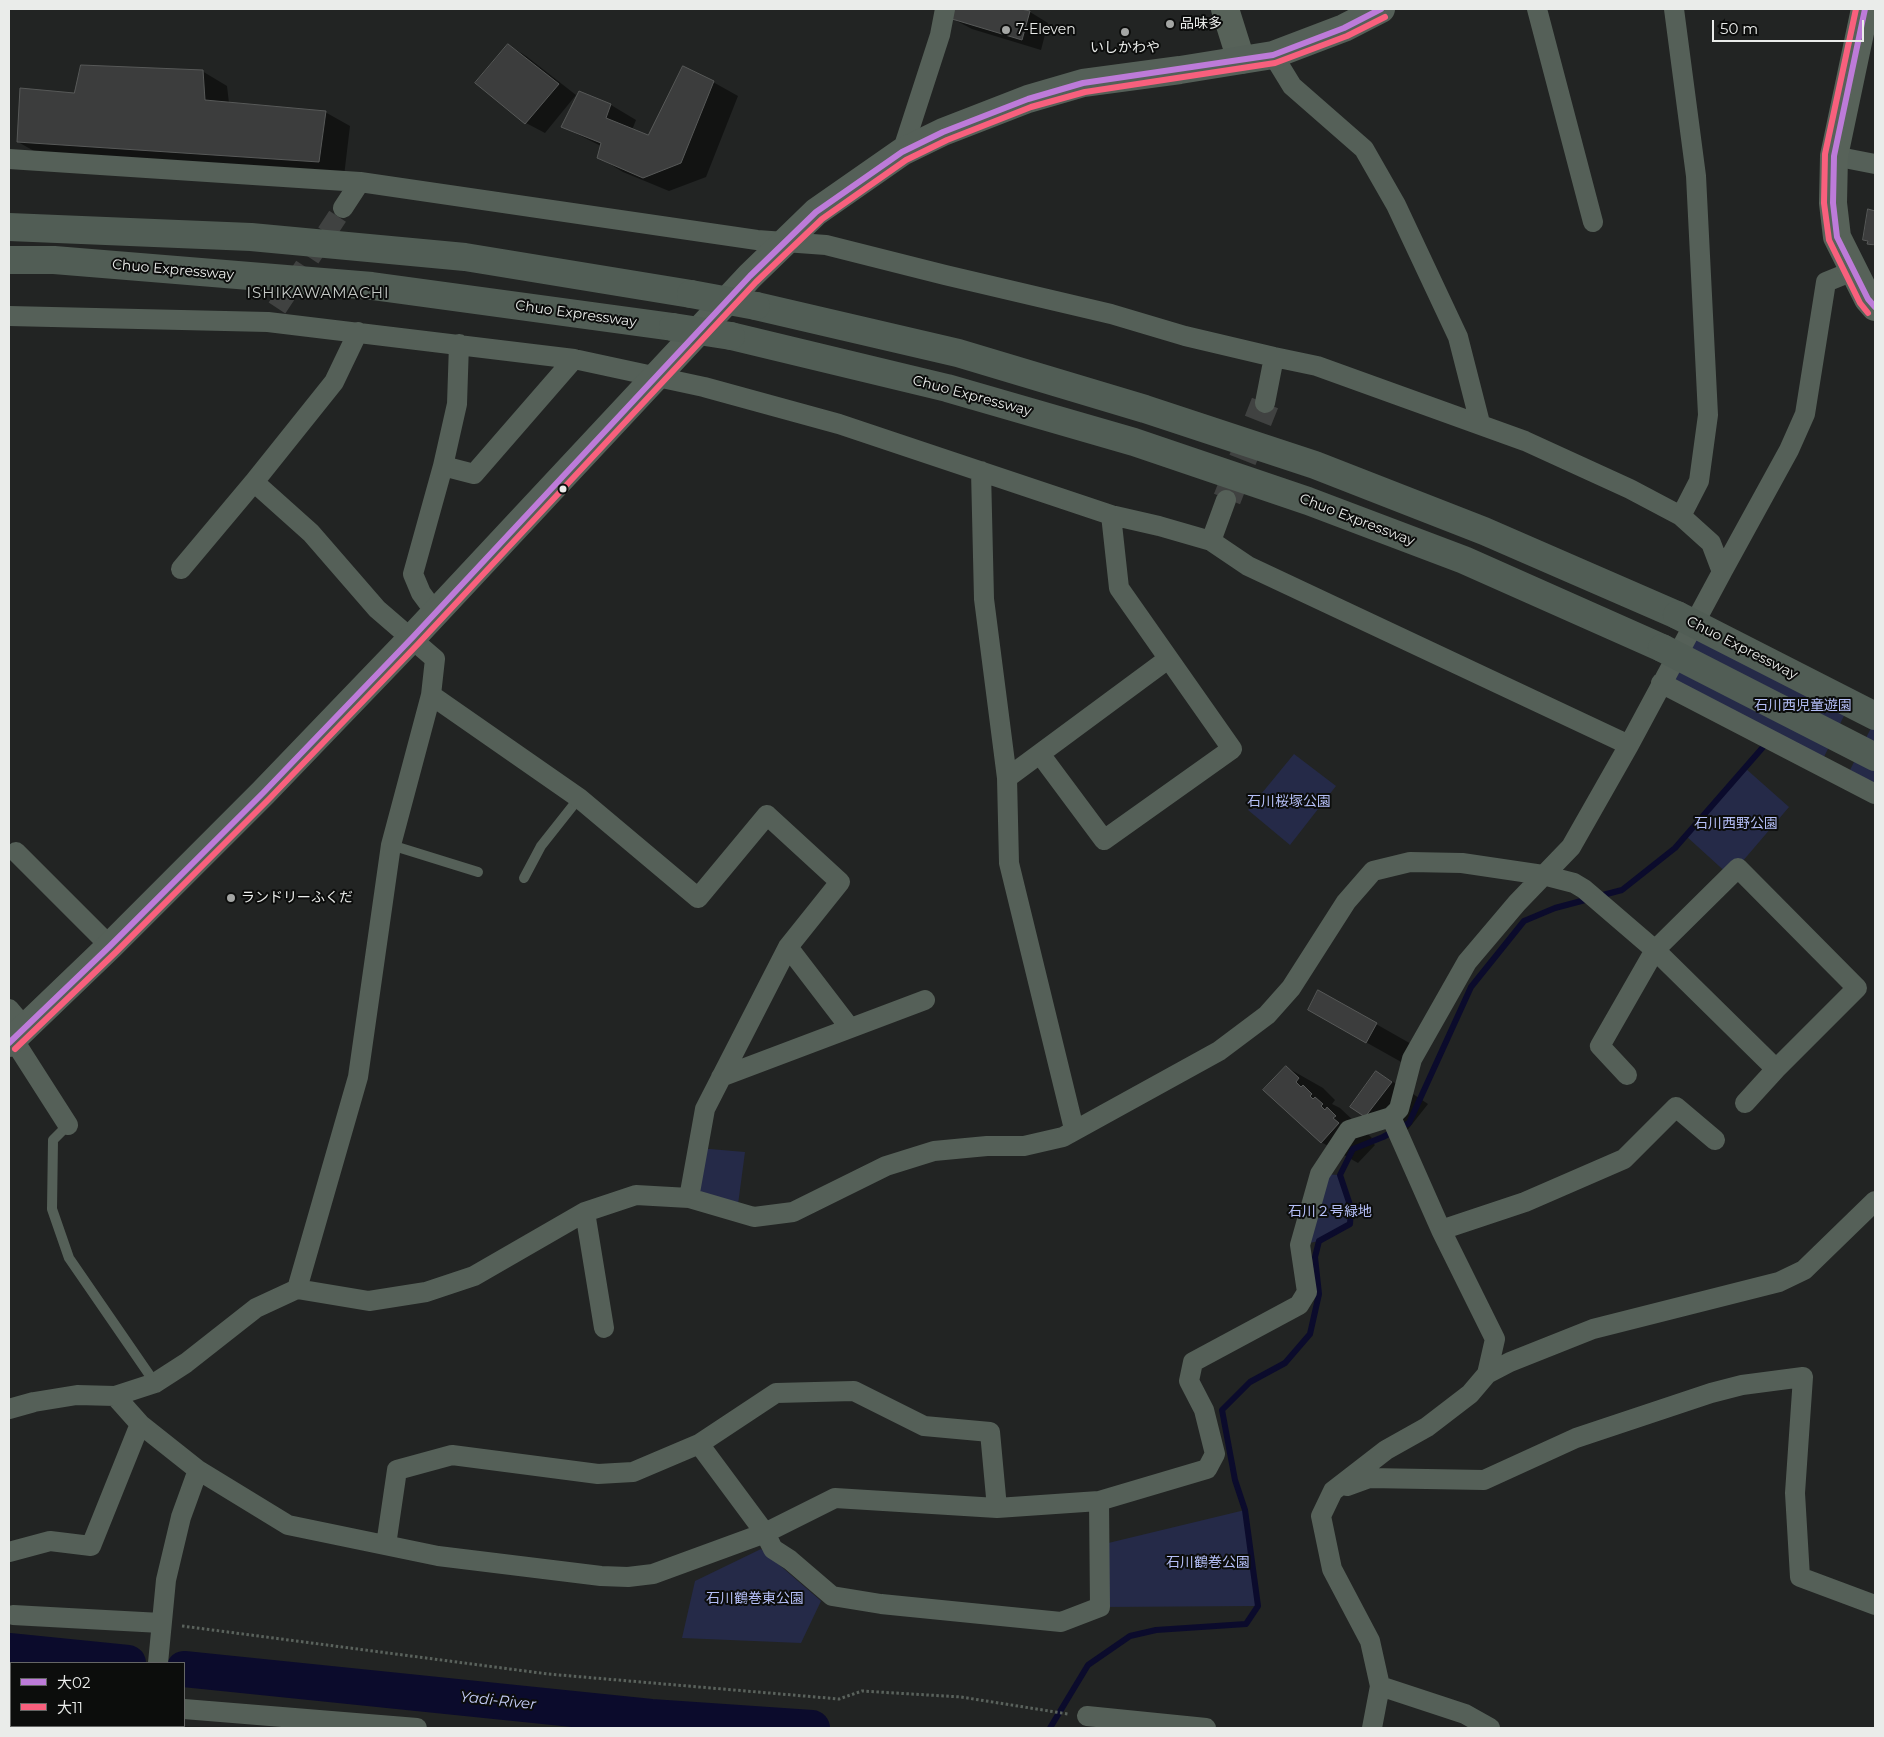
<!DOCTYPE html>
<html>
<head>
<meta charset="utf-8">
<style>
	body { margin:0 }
	#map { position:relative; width:1884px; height:1737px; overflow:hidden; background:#222423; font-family:Montserrat,"Noto Sans JP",sans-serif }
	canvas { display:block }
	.frame { position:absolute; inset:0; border:10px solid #eaecea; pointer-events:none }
	.legend { position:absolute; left:10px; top:1662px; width:175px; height:65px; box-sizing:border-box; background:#0c0d0c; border:1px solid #656665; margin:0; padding:6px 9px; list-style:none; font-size:15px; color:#eaecea }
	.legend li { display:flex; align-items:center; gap:10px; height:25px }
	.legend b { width:25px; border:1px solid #656665 }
	.scale { position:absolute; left:1712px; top:20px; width:152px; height:22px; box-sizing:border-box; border:2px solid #eaecea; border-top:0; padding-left:6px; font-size:15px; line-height:18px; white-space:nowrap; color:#eaecea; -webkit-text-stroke:4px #0c0d0c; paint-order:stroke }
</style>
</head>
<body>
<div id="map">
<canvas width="1884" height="1737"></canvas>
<div class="frame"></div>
<ul class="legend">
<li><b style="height:6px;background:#bd7bd9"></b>大02</li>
<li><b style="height:6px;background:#f8607d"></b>大11</li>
</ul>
<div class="scale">50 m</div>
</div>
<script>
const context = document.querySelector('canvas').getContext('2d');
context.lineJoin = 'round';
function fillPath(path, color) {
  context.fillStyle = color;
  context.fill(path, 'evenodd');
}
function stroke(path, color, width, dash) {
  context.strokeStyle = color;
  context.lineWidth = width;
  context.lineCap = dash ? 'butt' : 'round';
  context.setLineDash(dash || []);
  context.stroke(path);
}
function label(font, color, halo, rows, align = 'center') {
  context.font = font + ' Montserrat,"Noto Sans JP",sans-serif';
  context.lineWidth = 4;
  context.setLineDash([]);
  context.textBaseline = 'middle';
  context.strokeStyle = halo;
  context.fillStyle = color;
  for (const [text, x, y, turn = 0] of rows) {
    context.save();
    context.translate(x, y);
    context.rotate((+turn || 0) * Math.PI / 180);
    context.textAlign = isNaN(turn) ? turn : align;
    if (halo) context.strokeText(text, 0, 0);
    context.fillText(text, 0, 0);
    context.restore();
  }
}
fillPath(new Path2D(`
	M1709 618 1856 691 1823 759 1670 679Z
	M1875 720V784L1850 770Z
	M1294 754 1336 786 1290 845 1248 810Z
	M1745 768 1789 807 1730 876 1686 836Z
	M698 1148 745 1152 737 1212 689 1198Z
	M1320 1174 1340 1175 1351 1208 1350 1224 1319 1241 1300 1245Z
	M1245 1510 1258 1606 1100 1607V1545Z
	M761 1549 821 1601 801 1643 682 1638 695 1581Z`), '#252a48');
fillPath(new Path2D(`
	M956 9H1017L1030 12 1048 23 1041 50 972 29 953 19Z
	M508 45 526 56 576 95 545 133 526 123Z
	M202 71 227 86 229 103 325 112 350 126 344 176 43 156 18 142Z
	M713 82 738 96 706 177 669 191 623 172 598 157 601 146 563 127 580 93 611 105 636 120 632 130 649 137Z
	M1869 211 1875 212V247L1864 239Z
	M1376 1024 1413 1045 1403 1063 1346 1031Z
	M1286 1067 1323 1088 1335 1100 1332 1104 1340 1108 1372 1138 1370 1140 1375 1145 1358 1163 1321 1142Z
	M1377 1072 1413 1094 1428 1104 1402 1137 1365 1116Z
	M38 1726H132L136 1728H38Z`), '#0007');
stroke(new Path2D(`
	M1599 896 1622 890 1675 848 1764 746
	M1050 1728 1088 1665 1130 1636 1156 1630 1246 1624 1258 1606 1245 1510 1235 1480 1222 1410 1250 1382 1285 1363 1310 1334 1319 1294 1315 1257 1319 1241 1350 1224 1351 1208 1340 1175 1353 1149 1383 1137 1409 1123 1471 987 1524 921 1555 908 1589 899`), '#0b0b2c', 6);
stroke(new Path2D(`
	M9 1651 128 1663
	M184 1669 651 1717 812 1728`), '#0b0b2c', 36);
const building = new Path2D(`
	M955 9H1021L1030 11 1022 40 952 19Z
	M508 44 559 84 525 124 475 83Z
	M81 65 203 70 205 100 326 111 319 162 17 142 20 88 74 93Z
	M683 66 714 81 681 163 643 178 597 158 601 143 561 127 579 91 611 104 606 118 648 135Z
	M1868 209 1875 211V245L1867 244 1868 241 1863 240Z
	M1318 990 1377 1023 1366 1043 1308 1010Z
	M1286 1066 1299 1078 1296 1082 1301 1087 1303 1085 1312 1094 1310 1096 1313 1099 1315 1097 1323 1104 1321 1106 1325 1110 1327 1107 1336 1116 1333 1118 1339 1123 1321 1143 1263 1090Z
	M1376 1071 1392 1082 1365 1117 1350 1107Z
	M37 1726H78V1728H37Z
	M79 1726H122V1728H79Z`);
fillPath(building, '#3c3d3d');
stroke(building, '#575958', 1);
stroke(new Path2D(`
	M277 308 343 208`), '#404241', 20, [20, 10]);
stroke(new Path2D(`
	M1227 499 1265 403`), '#404241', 28, [28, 14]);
stroke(new Path2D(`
	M182 1626 548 1674 839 1699 862 1691 961 1697 1068 1714`), '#5a625c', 3, [2.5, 2.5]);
stroke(new Path2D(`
	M391 845 478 872
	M524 878 541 846 579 798
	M68 1125 53 1140 52 1209 69 1258 155 1383`), '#556058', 10);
stroke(new Path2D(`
	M1537 9 1593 222
	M1674 9 1696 176 1708 415 1699 481 1681 516
	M1273 55 1292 86 1364 149 1396 205 1458 337 1480 423
	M902 152 940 35 945 9
	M1834 156 1875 164
	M9 159 360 182 757 240 826 245 945 275 1111 314 1185 336 1274 357 1317 366 1525 441 1630 489 1681 516 1711 543 1722 572 1629 745 1571 847 1517 903 1467 962 1412 1059 1399 1109 1391 1117 1349 1130 1320 1174 1300 1245 1307 1292 1299 1305 1193 1362 1189 1381 1204 1410 1215 1454 1207 1469 1099 1501 997 1508 835 1498 765 1533 653 1574 628 1577 601 1576 438 1556 288 1525 198 1470 140 1424 115 1396
	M343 208 360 182
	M9 316 268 322 574 359 704 387 839 424 1111 515 1159 526 1211 541 1248 566 1629 745
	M1265 403 1274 357
	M443 466 474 474 574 359
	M981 471 984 599 1007 778 1009 863 1074 1129
	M1211 541 1226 500
	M181 569 254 482
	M1722 572 1789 450 1805 414 1826 282 1853 271
	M435 612 421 593 413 574 443 466 457 404 459 344
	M1661 683 1875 794
	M431 695 579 798 698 898 767 815 840 882 788 947 705 1109 689 1198
	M1040 754 1104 840 1232 749 1119 588 1111 515
	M1007 778 1168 659
	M16 852 110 946
	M788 947 850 1028
	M9 1009 25 1028
	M13 1039 68 1125
	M1627 1075 1600 1046 1655 950 1738 868 1857 988 1776 1069 1745 1103
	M721 1077 925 1000
	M1391 1117 1441 1230 1495 1339 1487 1374
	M585 1212 604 1328
	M1441 1230 1525 1202 1624 1159 1676 1107 1715 1140
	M297 1289 358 1077 391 845 431 695 435 659 377 609 311 533 254 482 334 382 358 332
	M9 1409 34 1402 77 1395 115 1396 155 1383 186 1363 256 1308 297 1289 369 1301 426 1292 474 1276 585 1212 636 1195 689 1198 754 1217 793 1212 886 1166 934 1151 987 1146H1024L1063 1137 1219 1051 1267 1015 1291 988 1346 902 1373 871 1410 862 1462 863 1543 875 1574 883 1584 889 1655 950 1776 1069
	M699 1444 765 1533 773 1549 790 1560 832 1596 881 1604 1061 1622 1100 1607 1099 1501
	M1347 1486 1369 1478 1484 1480 1576 1438 1711 1393 1742 1385 1803 1377 1795 1493 1800 1577 1875 1605
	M386 1545 397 1470 452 1455 598 1474 633 1472 699 1444 776 1393 854 1391 924 1426 990 1432 997 1508
	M9 1552 50 1541 91 1546 140 1424
	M13 1615 161 1623
	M158 1663 166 1580 181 1517 198 1470
	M1380 1686 1465 1714 1490 1728
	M9 1691H11
	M184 1709 417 1728
	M1087 1716 1206 1728
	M157 1728V1726
	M1372 1728 1380 1686 1370 1641 1332 1569 1321 1516 1333 1491 1386 1450 1427 1427 1470 1394 1487 1374 1510 1362 1593 1329 1779 1282 1804 1270 1875 1201`), '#556058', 20);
stroke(new Path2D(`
	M1225 9 1241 60
	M1865 9 1834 156 1833 203 1837 237 1868 299 1875 307`), '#576259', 28);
stroke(new Path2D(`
	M9 1043 110 946 263 793 412 638 750 276 816 212 902 152 943 132 1028 99 1083 83 1180 70 1273 55 1344 28 1381 9`), '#556058', 28);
stroke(new Path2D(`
	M9 227 251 237 465 257 691 294
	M9 260H54L372 286 673 327
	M756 306 958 353 1145 409 1315 465 1484 531 1677 615
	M731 336 947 388 1134 442 1308 501 1464 560 1662 648`), '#515d55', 28);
stroke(new Path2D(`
	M691 294 756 306
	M673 327 731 336
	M1677 615 1875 716
	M1662 648 1875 757`), '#515d55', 28);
stroke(new Path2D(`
	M1865 9 1834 156 1833 203 1837 237 1868 299 1875 307
	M9 1043 110 946 263 793 412 638 750 276 816 212 902 152 943 132 1028 99 1083 83 1273 55 1344 28 1381 9`), '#bd7bd9', 6);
stroke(new Path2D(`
	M1856 9 1825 154 1824 203 1829 240 1860 303 1868 313
	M15 1049 116 952 269 799 418 644 756 282 822 219 906 160 947 140 1031 107 1085 92 1275 63 1347 36 1385 17`), '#f8607d', 6);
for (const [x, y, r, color] of [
	[1170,24,5,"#a4a6a4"],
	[1006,30,5,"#a4a6a4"],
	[1125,32,5,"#a4a6a4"],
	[563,489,4.5,"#eaecea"],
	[231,898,5,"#a4a6a4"]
]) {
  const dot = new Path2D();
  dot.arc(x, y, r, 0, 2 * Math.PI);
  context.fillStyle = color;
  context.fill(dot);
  stroke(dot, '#0c0d0c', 2);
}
label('14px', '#eaecea', '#0c0d0c', [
	["品味多",1180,24],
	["7-Eleven",1016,30],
	["いしかわや",1125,48,"center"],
	["ランドリーふくだ",241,898]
], 'left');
label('14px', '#eaecea', '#0c0d0c', [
	["Chuo Expressway",173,270,5],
	["Chuo Expressway",576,314,8],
	["Chuo Expressway",972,396,15],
	["Chuo Expressway",1357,520,21],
	["Chuo Expressway",1742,648,27]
]);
label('14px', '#b4bef6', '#0c0d0c', [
	["石川西児童遊園",1803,706],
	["石川桜塚公園",1289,802],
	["石川西野公園",1736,824],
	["石川２号緑地",1330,1212],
	["石川鶴巻公園",1208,1563],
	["石川鶴巻東公園",755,1599]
]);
context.letterSpacing = '1px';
label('15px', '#c4c8c5', '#0c0d0c', [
	["ISHIKAWAMACHI",318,294]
]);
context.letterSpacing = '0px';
label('italic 15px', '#c6cef9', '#0c0d0c', [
	["Yadi-River",498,1701,6]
]);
</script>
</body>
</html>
